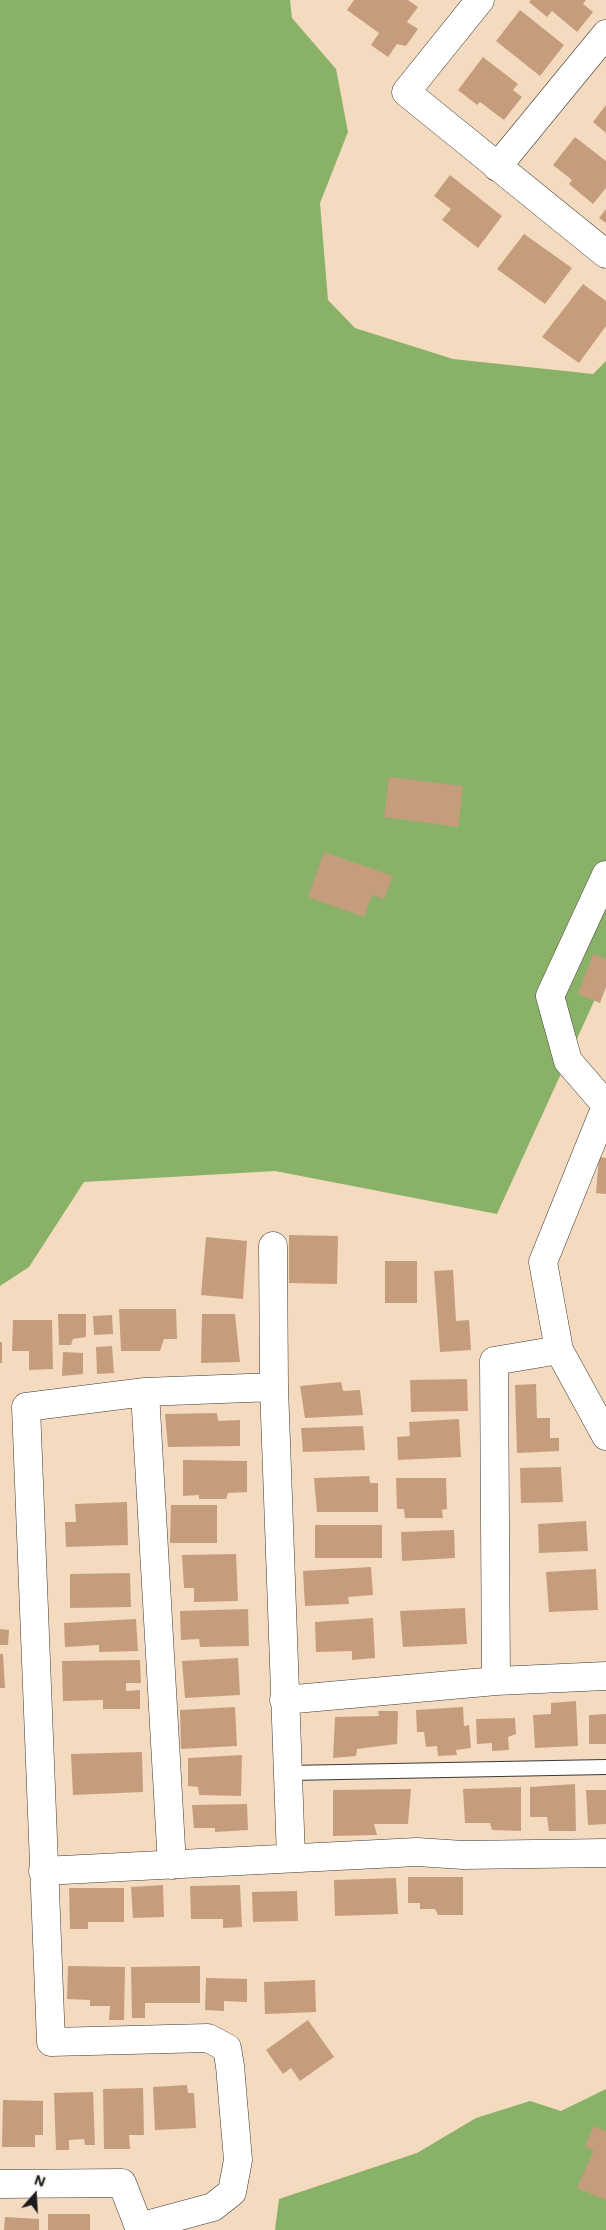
<!DOCTYPE html>
<html>
<head>
<meta charset="utf-8">
<style>
	body { margin:0 }
	#map { position:relative; width:606px; height:2230px; overflow:hidden; background:#f4dbbf; font-family:Mali,sans-serif }
	canvas { display:block }
	.north { position:absolute; left:10px; top:2170px; width:50px; height:50px; -webkit-text-stroke:4px #f6f6f2; paint-order:stroke; rotate:19deg; font-size:14px; font-weight:700; line-height:20px; text-align:center; color:#1c1c1c }
	.north::after { content:''; display:block; margin:auto; width:18px; height:22px; background:#1c1c1c; clip-path:polygon(50% 0,100% 100%,50% 72%,0 100%) }
</style>
</head>
<body>
<div id="map">
<canvas width="606" height="2230"></canvas>
<div class="north">N</div>
</div>
<script>
const context = document.querySelector('canvas').getContext('2d');
context.lineJoin = 'round';
function fillPath(path, color) {
  context.fillStyle = color;
  context.fill(path, 'evenodd');
}
function stroke(path, color, width, dash) {
  context.strokeStyle = color;
  context.lineWidth = width;
  context.lineCap = dash ? 'butt' : 'round';
  context.setLineDash(dash || []);
  context.stroke(path);
}
fillPath(new Path2D(`
	M0 0H290L292 18 336 69 348 132 320 203 328 300 355 328 453 359 593 374 606 361V975L497 1214 275 1171 84 1182 29 1267 0 1286Z
	M606 2089V2230H275L279 2199 417 2153 476 2118 530 2101 561 2111Z`), '#89b168');
fillPath(new Path2D(`
	M354 0H408L418 7 407 22 418 29 406 46 397 44 388 57 371 45 379 33 347 10Z
	M531 0H586L583 4 593 12 577 32 552 11 547 17 529 2Z
	M520 10 564 45 540 76 496 41Z
	M483 57 518 84 513 90 522 97 504 120 480 102 477 105 458 90Z
	M606 105V133L593 122Z
	M575 137 606 161V188L593 204 569 184 572 180 553 165Z
	M450 175 502 216 478 248 442 220 451 209 434 196Z
	M606 209V223L599 218Z
	M524 234 572 268 545 304 497 269Z
	M583 284 606 301V326L579 363 542 337Z
	M389 777 463 786 458 827 384 817Z
	M324 852 393 876 384 899 372 895 364 917 308 897Z
	M593 954 606 959V987L600 1003 578 994Z
	M599 1157 606 1158V1194L596 1193Z
	M289 1235 338 1236 337 1284 289 1283Z
	M206 1237 247 1241 243 1299 201 1295Z
	M385 1261H417V1303H385Z
	M453 1270 456 1321 469 1320 471 1350 440 1352 434 1271Z
	M119 1309H176L177 1339H164L160 1351H121Z
	M58 1314H86V1337L73 1339 71 1345H59Z
	M202 1314H235L240 1362 201 1363Z
	M112 1315 113 1334 94 1335 93 1316Z
	M13 1320H52L53 1369 29 1370V1351H12Z
	M0 1342H2V1363H0Z
	M112 1346 114 1373 97 1374 96 1347Z
	M63 1352 83 1353V1374L62 1376Z
	M467 1379 468 1411 411 1412 410 1380Z
	M341 1382 343 1391 360 1390 363 1415 305 1418 300 1386Z
	M536 1384 537 1418H550V1438H559V1451L517 1453 515 1385Z
	M217 1413 218 1421 240 1420V1446L168 1447 165 1414Z
	M459 1419 461 1457 398 1460 397 1437 410 1436 409 1422Z
	M363 1426 365 1450 303 1452 301 1428Z
	M183 1460 247 1461V1492L228 1493 226 1499H199V1495L183 1496Z
	M561 1467 563 1502 521 1503 520 1468Z
	M369 1476 370 1483H378V1512H317L314 1478Z
	M396 1478H446L447 1509 442 1510 443 1518H405L404 1509H397Z
	M127 1502 128 1545 66 1547 65 1522H76L75 1504Z
	M171 1505H217V1543H170Z
	M586 1521 588 1551 539 1553 538 1524Z
	M315 1525H382V1558H315Z
	M454 1530 455 1558 402 1561 401 1532Z
	M236 1554 238 1601 194 1602V1588H184L182 1555Z
	M371 1567 373 1595 348 1597 349 1604 305 1606 303 1571Z
	M596 1569 598 1610 549 1612 546 1572Z
	M130 1573 131 1607 70 1608V1574Z
	M465 1608 467 1644 403 1647 400 1611Z
	M248 1609 249 1646 200 1647 199 1639 181 1640 180 1611Z
	M373 1618 375 1658 352 1660V1651L316 1652 315 1622Z
	M136 1619 138 1651 99 1652V1645L65 1647 64 1623Z
	M0 1629 9 1630 8 1645H0Z
	M0 1654H3L5 1688H0Z
	M238 1658 240 1695 185 1698 182 1661Z
	M140 1660 141 1683H126V1691L140 1690V1709H103V1700L63 1701 62 1661Z
	M576 1701 578 1746 535 1748 533 1715 551 1714V1703Z
	M235 1707 237 1746 181 1749 180 1710Z
	M463 1707 464 1726 469 1725 471 1748 456 1750 457 1755 438 1756 437 1746 426 1747 424 1732H417L416 1710Z
	M378 1711H398L397 1744 357 1749 356 1756 333 1758 335 1717 379 1716Z
	M606 1714V1744H589V1715Z
	M515 1718 516 1734 508 1737 509 1750 492 1751V1743L477 1744 476 1719Z
	M142 1752 143 1792 73 1795 71 1754Z
	M242 1755 241 1796 199 1795 198 1787 188 1786V1758Z
	M575 1784 576 1831H549L547 1817H530V1787Z
	M521 1787V1831L492 1830 490 1823H465L463 1789Z
	M411 1789 408 1824H374L377 1835 333 1836V1790Z
	M586 1790H606V1824L588 1825Z
	M247 1804 248 1830 215 1832V1828H194L192 1805Z
	M408 1877H463V1915H438L435 1909H420V1903H408Z
	M396 1878 398 1914 335 1916 334 1880Z
	M163 1885 164 1917 133 1918 131 1887Z
	M240 1885 242 1927 223 1928V1919H191L190 1886Z
	M69 1888H124V1922H88V1929H70Z
	M297 1891 298 1921 253 1922 252 1892Z
	M68 1966 125 1967 124 2020H109L110 2006H90V2000L67 1999Z
	M200 1966V2003H145V2018H132L131 1967Z
	M206 1978 247 1979V2002L224 2001V2011L205 2010Z
	M315 1980 316 2012 265 2014 264 1982Z
	M308 2020 334 2057 300 2081 291 2068 283 2074 266 2050Z
	M187 2085 188 2093H194L196 2128 155 2130 153 2087Z
	M143 2088 144 2135H129L130 2149H104L103 2089Z
	M93 2092 95 2145H85L84 2139 69 2140V2150H56L54 2093Z
	M3 2100 43 2101V2135H35V2147H2Z
	M593 2126 606 2131V2200L577 2188 594 2150 585 2147Z
	M48 2214H90V2230H48Z
	M5 2217 39 2219V2230H4Z`), '#c69d7c');
const lane = new Path2D(`
	M288 1773 606 1767`);
const street = new Path2D(`
	M480 0 406 92 606 254
	M497 167 606 34
	M606 875 550 996 568 1061 606 1105
	M606 1106 543 1262 559 1350 606 1436
	M273 1246 274 1387 291 1858
	M145 1392 172 1865
	M496 1681 494 1361 559 1350
	M284 1700 496 1681 606 1676
	M43 1871 417 1852 463 1855 606 1853
	M0 2184 122 2183 139 2227 213 2207 232 2192 238 2160 230 2066 227 2048 208 2038 51 2042 26 1407 145 1392 274 1387`);
stroke(lane, '#3c3934', 16);
stroke(street, '#3c3934', 29);
stroke(lane, '#fff', 14);
stroke(street, '#fff', 28);
</script>
</body>
</html>
